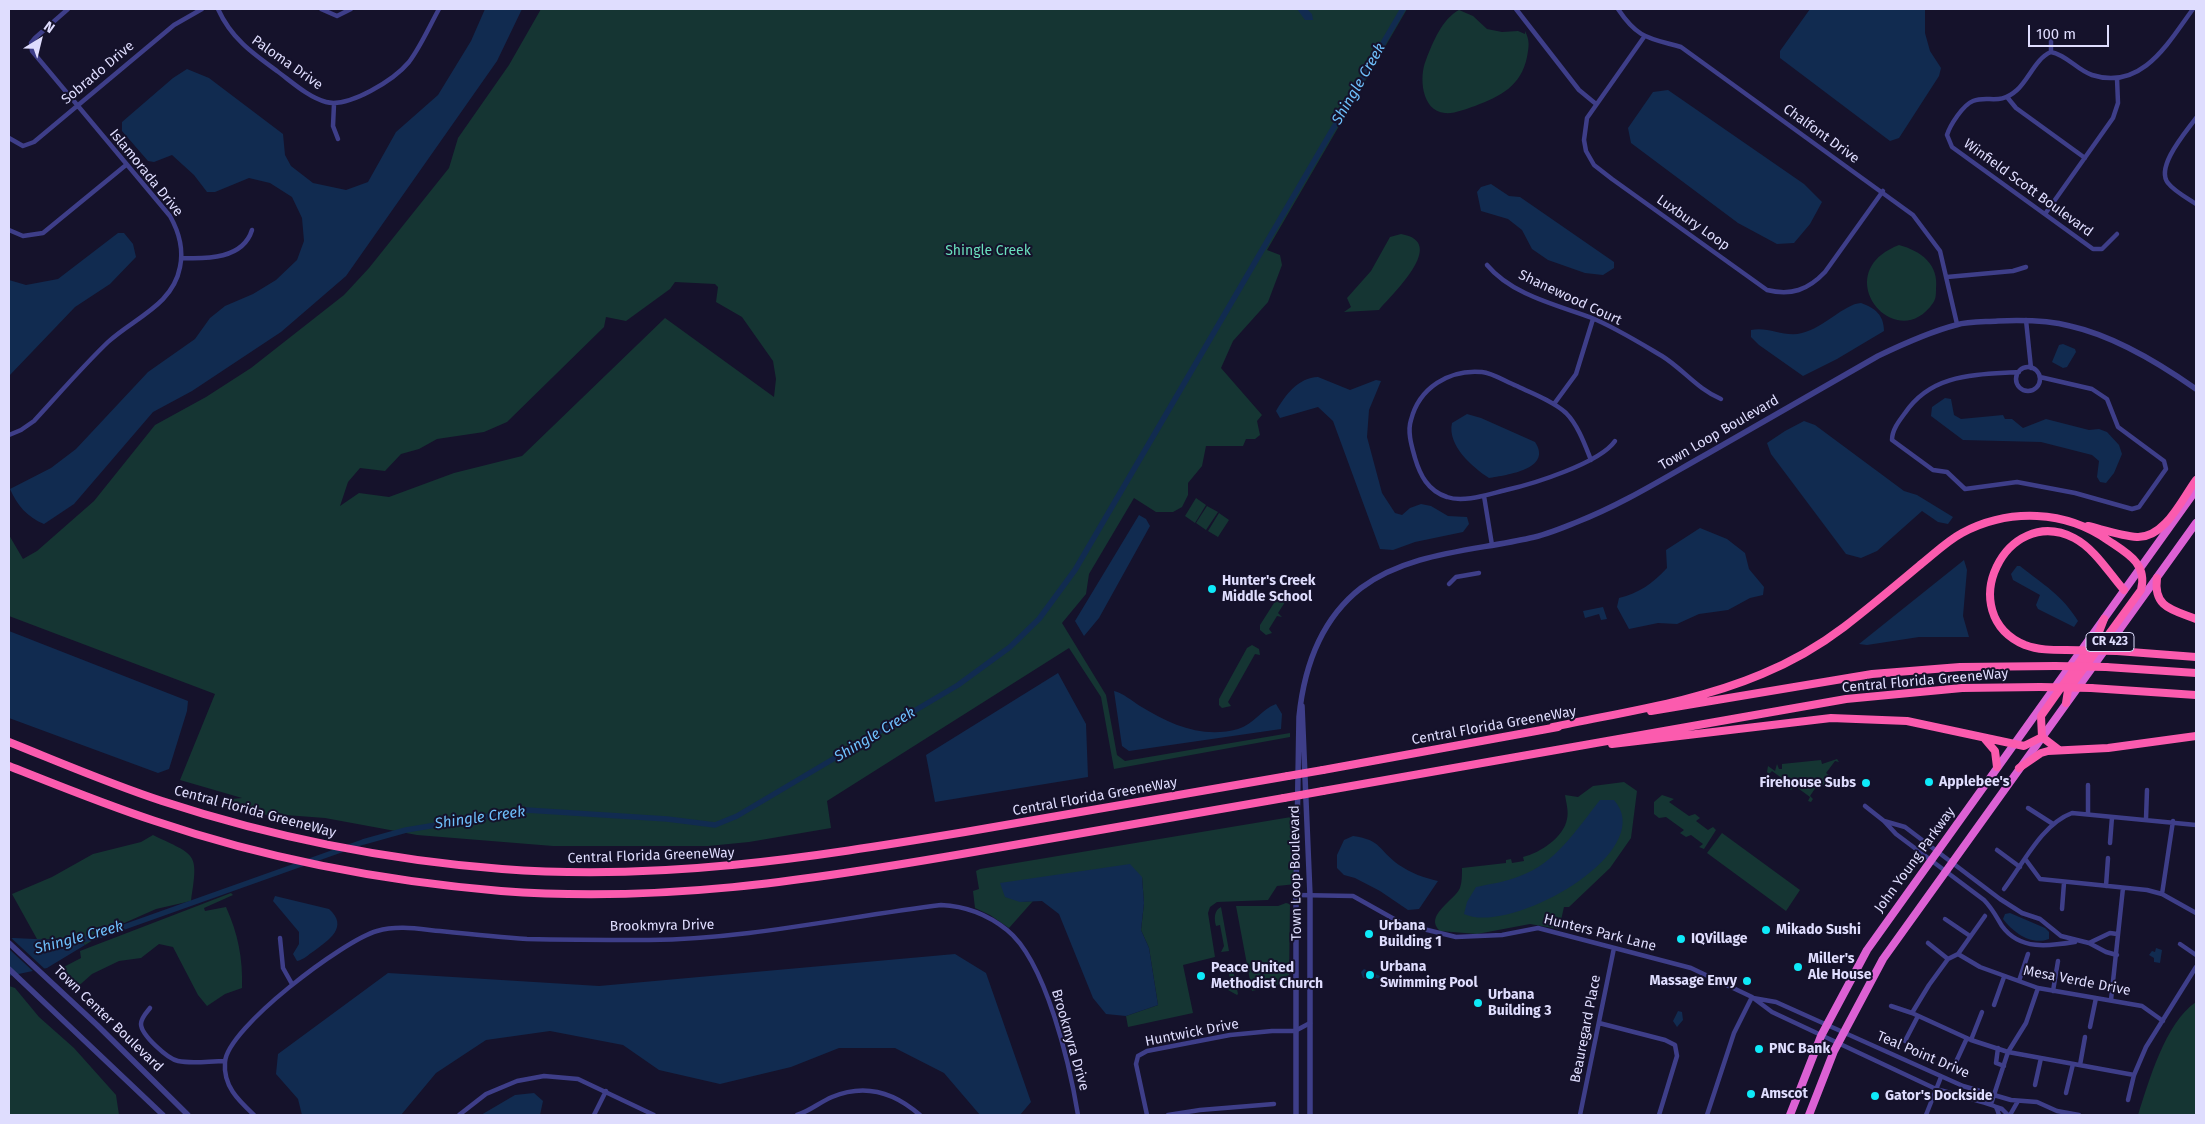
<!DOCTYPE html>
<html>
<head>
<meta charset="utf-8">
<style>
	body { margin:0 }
	#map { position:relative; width:2205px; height:1124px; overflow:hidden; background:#15122b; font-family:"Fira Sans",sans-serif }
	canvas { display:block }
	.frame { position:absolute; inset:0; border:10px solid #dfddfe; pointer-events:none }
	.north { position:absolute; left:15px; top:15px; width:50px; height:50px; -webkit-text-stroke:4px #15122b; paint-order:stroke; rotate:36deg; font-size:14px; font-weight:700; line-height:20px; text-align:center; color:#dfddfe }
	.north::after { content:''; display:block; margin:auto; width:18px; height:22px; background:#dfddfe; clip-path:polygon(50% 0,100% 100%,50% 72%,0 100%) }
	.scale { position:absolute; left:2028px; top:25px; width:81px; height:22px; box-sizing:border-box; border:2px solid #dfddfe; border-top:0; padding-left:6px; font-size:15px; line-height:18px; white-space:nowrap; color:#dfddfe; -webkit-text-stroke:4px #15122b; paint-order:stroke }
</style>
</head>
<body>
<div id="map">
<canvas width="2205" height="1124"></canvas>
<div class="frame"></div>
<div class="north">N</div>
<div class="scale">100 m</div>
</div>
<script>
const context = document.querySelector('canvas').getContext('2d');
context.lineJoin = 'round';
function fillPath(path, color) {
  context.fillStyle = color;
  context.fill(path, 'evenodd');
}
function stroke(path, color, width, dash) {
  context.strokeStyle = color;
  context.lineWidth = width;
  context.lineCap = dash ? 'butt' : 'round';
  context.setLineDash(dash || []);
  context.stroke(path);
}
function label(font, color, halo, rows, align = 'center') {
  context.font = font + ' "Fira Sans",sans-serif';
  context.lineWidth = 4;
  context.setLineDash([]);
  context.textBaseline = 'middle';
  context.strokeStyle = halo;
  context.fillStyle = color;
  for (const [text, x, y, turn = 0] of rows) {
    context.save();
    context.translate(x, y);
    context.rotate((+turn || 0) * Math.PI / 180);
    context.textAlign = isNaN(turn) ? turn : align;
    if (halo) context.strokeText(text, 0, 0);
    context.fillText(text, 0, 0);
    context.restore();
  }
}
fillPath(new Path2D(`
	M541 9H1407L1267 250 1280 255 1282 265 1268 302 1233 341 1221 368 1262 415 1257 421 1260 435 1255 439H1246L1243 446H1206L1202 466 1188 483V495L1182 507 1173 512H1156L1134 498 1089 574 1086 594 1062 623 1106 695 1117 755 1125 761 1290 733V737L1114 769 1101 697 1069 648 827 801 831 828 749 842 708 846H553L417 835 325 818 285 815 271 816 224 805 232 799 242 798 180 780 215 694 9 616V535L23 559 37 551 94 501 155 425 206 397 251 368 344 295 369 268 449 168 458 138 509 65ZM675 282 715 284 718 287 716 302 742 317 773 361 776 379 774 397 665 318 522 456 454 473 389 497 359 493 340 506 348 482 360 468 385 471 401 454 419 449 437 439 484 432 507 422 604 327 606 317 626 321 670 289Z
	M1459 10 1473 16 1487 29 1502 32 1518 31 1525 34V31C1530 41 1529 46 1527 57 1521 86 1501 96 1475 106 1466 109 1454 114 1445 113 1421 111 1419 76 1426 60 1433 42 1442 19 1459 10Z
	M1401 234C1449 242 1392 294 1379 310L1344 312 1351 307 1347 298 1371 271 1390 237Z
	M1899 245C1921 251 1939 264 1936 289 1936 294 1936 299 1933 303 1896 357 1826 273 1899 245Z
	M1196 498 1206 505 1195 523 1185 516Z
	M1207 506 1218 512 1206 530 1196 523Z
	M1219 513 1229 520 1218 537 1208 531Z
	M1281 592H1287L1295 595 1291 601 1287 599 1278 613 1282 617 1277 616 1269 629 1272 633 1266 635 1260 630V625Z
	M1252 645 1259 649 1260 655 1255 654 1228 702 1231 706 1222 708 1219 705V699L1247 648Z
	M1837 759 1839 762 1835 761 1826 773 1830 776 1823 786 1818 784 1810 796 1813 799 1811 802 1808 801 1810 797 1795 786 1791 790 1781 783 1783 779 1772 771 1769 774 1767 772 1768 766 1775 771 1777 764 1779 769H1782V764L1821 760 1822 764Z
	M1624 782 1637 791 1631 838 1610 868 1569 907H1564L1559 929 1530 924 1477 934 1440 931C1423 916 1455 900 1460 888 1462 882 1462 875 1462 868L1506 863V860L1511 859 1512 863 1524 861 1523 857C1540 853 1564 837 1567 819 1569 812 1566 802 1565 795L1578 797 1593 786Z
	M1662 795 1674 799 1669 802 1689 816 1695 814 1700 818 1696 821 1708 830 1713 827 1716 830 1704 849 1699 847 1703 844 1691 835 1686 837 1680 833 1684 830 1666 817 1659 818 1654 814V802Z
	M1297 816 1296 884 1277 886 1268 900 1217 902 1210 907 1208 913 1215 957 1183 965 1193 1013 1128 1027 1126 1016 1158 1005 1149 948 1141 930 1144 903 1142 877 1020 902 1033 901 1009 928 990 915 975 908 973 891 979 889 976 871 980 869Z
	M1722 833 1800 890 1786 911 1707 853Z
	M153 835C196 856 199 851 191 901L156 909 113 928 85 945 79 939H37L12 894 52 877 93 854 141 842Z
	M231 893 233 895 204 908 205 911 226 907C238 934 243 958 242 988L225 994 207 1006 198 995 173 947 159 944 141 958 119 961 92 974 74 990 60 980 58 970 81 958 80 951Z
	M1286 903 1290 904 1289 982 1252 991 1236 906H1278Z
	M1221 907 1229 951 1221 952 1224 946 1220 925 1216 926C1214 919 1214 910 1221 907Z
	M1232 964 1238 994 1237 995 1228 990 1227 987 1231 985 1228 969 1223 968V966Z
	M9 986 15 988 39 1017 74 1048 116 1095 119 1115H9Z
	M2196 1002V1115H2138C2149 1081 2165 1023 2196 1002Z`), '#153533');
fillPath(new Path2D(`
	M485 9H522L497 61 346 276 281 332 192 391 153 412 74 504 44 524C27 517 17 505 10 489L51 468 76 449 148 372 195 339 210 318 225 306 253 294 276 280 297 260 304 241 302 218 292 197 270 183 249 178 215 192H207L194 175 172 155 154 162 148 161 122 131V122L173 78 187 69 209 78 283 134 285 155 291 166 313 183 346 190 368 182 396 132 438 95 471 41Z
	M1297 9H1307L1312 14 1313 20H1305Z
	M1810 9H1925V33L1930 51 1941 68 1939 76 1899 138 1890 141 1780 58V51Z
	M1668 90 1804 184 1822 202 1810 224 1794 243 1777 244 1738 223 1631 143 1628 128 1653 92Z
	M1491 184 1509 196 1520 197 1614 262V268L1603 275 1585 273 1548 260 1532 249 1522 230 1508 219 1481 211 1477 192 1481 187Z
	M118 233H124L133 244 136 257 110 284 75 307 9 376V280L26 285 58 279Z
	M1861 303C1875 308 1884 315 1884 331L1837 359 1803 376 1759 345 1751 337V330C1768 326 1785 338 1802 333 1824 328 1844 304 1861 303Z
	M2063 344 2075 349 2076 352 2067 367 2063 368 2052 362 2059 345Z
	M1318 377 1350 390 1376 380 1381 381 1369 410 1367 437 1382 493 1395 513 1402 515 1410 508 1421 504 1431 506 1448 516 1467 517 1469 524 1463 532 1415 542 1393 550 1380 549 1333 421 1318 407 1280 418 1276 411C1286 394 1298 378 1318 377Z
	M1945 398 1951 399 1954 415 1961 419 2003 415 2005 419H2012L2023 428 2046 419 2089 430 2099 429 2107 432 2119 445 2122 454 2114 473 2106 483 2100 482 2097 477 2099 461 2092 455 2041 442 1963 440 1931 416 1932 407Z
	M1467 414 1481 418 1535 442C1553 469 1507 475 1489 478 1472 467 1447 445 1452 423Z
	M1804 421 1815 425 1904 491 1917 495 1953 517 1948 524 1938 522 1922 511 1877 551 1861 558 1846 554 1771 454 1767 443 1785 431Z
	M1139 515 1146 519 1150 526 1099 618 1084 636 1075 621Z
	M1700 528 1727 539 1745 553 1749 569 1764 587 1763 595 1750 598 1728 610 1699 614 1677 624 1658 623 1629 629 1617 607 1619 598C1639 593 1652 584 1667 568L1666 550Z
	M1964 560 1967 570 1963 616 1969 637H1919L1867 645 1859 644Z
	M2017 566H2020C2044 585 2062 595 2078 621L2074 627 2038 609 2036 605 2040 595 2013 580 2011 574Z
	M1603 607 1607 619 1601 620 1599 614 1585 618 1583 611Z
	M9 631 188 701 187 711 169 769 158 773 9 718Z
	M1058 673 1086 724 1088 777 935 802 926 755Z
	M1114 691C1123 693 1132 701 1140 706 1171 725 1203 739 1238 729 1254 724 1262 709 1276 704L1282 714 1281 729 1129 751 1122 746Z
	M1600 800H1614C1660 852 1510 936 1464 914L1467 902 1476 887C1490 884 1506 882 1520 876 1556 863 1577 829 1600 800Z
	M1353 836C1382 840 1378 850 1399 865 1411 873 1424 878 1438 881L1419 909 1408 910 1380 891 1355 878 1344 875 1337 868V855L1344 840Z
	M1130 864 1142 877 1144 903 1141 930 1149 948 1158 1005 1126 1016 1106 1014 1093 998 1059 914 1042 901 1020 902 1005 897 1000 883Z
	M275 896 329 909C349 927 329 940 314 951 308 955 303 960 297 961L293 954 299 944V932L273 901Z
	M2010 913 2045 928 2049 932V939C2031 946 2013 932 2003 919L2005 914Z
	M13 938 56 940 79 939 85 945 47 968 9 976V939Z
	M2156 948 2162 950 2160 963 2154 962V958L2149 955 2152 951 2155 952Z
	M955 954 986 973 1031 1102 1020 1115H980L944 1073 895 1048H839L791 1067 720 1084 659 1070 623 1045 550 1031 486 1040 436 1073 401 1115H302L298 1099 276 1074 278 1054 388 973 599 986Z
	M1364 969 1382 977V979L1370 977 1363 978 1361 972Z
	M1678 1011 1682 1012 1683 1020 1677 1027 1673 1021Z
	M534 1093 543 1101 540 1115H481L515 1095Z`), '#112b50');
fillPath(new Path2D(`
	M9 936 47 971 35 973 9 949Z`), '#15122b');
stroke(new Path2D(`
	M77 941 96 937 363 842 406 830 526 810 667 819 715 825 737 816 958 685 1010 647 1039 619 1075 570 1403 9`), '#112b50', 5.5);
stroke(new Path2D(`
	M218 9C231 38 252 53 277 71 292 82 308 97 326 102 349 108 394 80 409 62 421 46 429 27 439 9
	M321 9 337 16 351 9
	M1516 9 1579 90 1596 104
	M1618 9C1638 39 1649 38 1681 47L1913 215 1940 251 1957 324
	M1644 37 1587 118 1584 140 1586 151 1594 165 1612 179 1767 290C1791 296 1808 290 1825 272L1883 191
	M2051 40V52
	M2007 97 2016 108 2085 158
	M334 104 333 126 338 139
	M2196 118C2186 132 2155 167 2168 183 2174 191 2187 198 2196 204
	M9 138 23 146 34 142 174 25 202 9
	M2045 214 2113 118 2118 103 2117 78
	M9 230 23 236 43 233 126 165
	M2117 234 2102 249H2093L1952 147 1947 135C1950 125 1963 105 1973 101 1989 95 1999 106 2017 90 2029 79 2036 58 2051 52 2067 55 2077 70 2092 75 2142 91 2168 43 2193 9
	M182 258C207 259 243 259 252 230
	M1487 265C1512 295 1557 305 1592 318 1616 328 1640 343 1662 356 1683 369 1697 389 1721 399
	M1947 277 2013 271 2026 267
	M2026 320 2031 368
	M2016 379a12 12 0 1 1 24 0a12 12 0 1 1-24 0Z
	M2019 372C1975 375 1932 373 1905 413 1899 421 1892 430 1892 440L1933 470 1947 472 1965 489 2017 482 2075 493 2132 509 2139 507 2166 469 2164 461 2118 427 2107 399 2092 389 2040 377
	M1554 404 1576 374 1593 319
	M9 435 21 430 34 421C58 395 82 367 108 342 134 318 173 305 180 267 184 248 179 232 170 216L32 51 31 43 35 38 68 9
	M1591 460C1585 445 1578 425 1566 413 1553 401 1533 394 1517 386 1506 382 1493 373 1482 372 1449 369 1419 388 1411 420 1407 432 1412 447 1415 458 1420 475 1428 491 1447 497 1464 503 1489 494 1506 490 1533 484 1600 463 1615 441
	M1484 496 1492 545
	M1449 584 1456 577 1479 573
	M1865 806 1884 821 1896 834 1984 900C1992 908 1996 916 2002 926 2020 951 2050 946 2075 942
	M2028 808 2053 824
	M2088 814V785
	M2146 819 2147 790
	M1884 821 1905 827 2000 899 2022 913 2040 919 2061 936 2089 943 2106 952 2117 955
	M2110 843 2112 817
	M1997 850 2020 867
	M2026 860 2040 879 2147 890 2162 894 2196 913
	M2106 886 2108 858
	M2004 889C2023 864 2042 824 2072 813L2196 825
	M2162 894 2173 821
	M1296 895 1353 896 1403 924 1456 937 1502 935 1538 928 1691 968 1752 997 1772 1012 1936 1089C1945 1092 1993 1104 1996 1107 1998 1110 1998 1113 1999 1115
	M2062 909 2064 883
	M1985 916 1958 954 1948 959 1929 985 1912 1013 1971 1040 2008 1052 2134 1075 2146 1047 2196 967
	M1945 919 1970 936
	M280 938 283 968 292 984
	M1928 943 1948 959
	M2089 943 2110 933 2117 934
	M2180 944 2196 955
	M1958 954 1980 967 2038 988 2142 1006 2163 1021
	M2019 981 2028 954
	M2053 991 2058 961
	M1753 998 1776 1002 1963 1086 2011 1100 2037 1102 2057 1111 2079 1115
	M2111 1000 2123 888
	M1994 1005 2004 977
	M1891 1006 1912 1013
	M150 1008C146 1013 141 1018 141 1024 141 1035 168 1059 178 1061 193 1064 209 1061 225 1061
	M1599 1023 1665 1040 1675 1045 1677 1056 1659 1115
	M2090 1027 2096 998
	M1971 1040 1982 1012
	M1905 1041 1918 1016
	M1998 1048 1996 1063 2004 1066
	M1955 1064 1967 1038
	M2080 1065 2085 1037
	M2035 1085 2041 1058
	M2066 1093 2073 1064
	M2128 1100 2134 1075
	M1991 1104 2008 1052 2026 1023 2038 988
	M1996 1107 2002 1109 2008 1115
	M254 1115C238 1100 223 1086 225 1062 227 1028 344 940 377 931 398 925 419 929 440 931 469 934 498 937 527 939 568 940 609 940 649 940 748 939 844 917 941 905 966 906 987 914 1007 930 1046 961 1070 1066 1078 1115
	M459 1115 486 1094 517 1081 544 1076 578 1079 654 1115
	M594 1115 606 1091
	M797 1115C810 1111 820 1102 832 1097 865 1083 895 1093 920 1115
	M1147 1115 1136 1064 1138 1056 1147 1051 1230 1035 1272 1031H1295L1310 1023
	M1168 1115 1200 1110 1274 1104
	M1580 1115 1614 948
	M1707 1115 1734 1033 1752 997
	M1926 1115 1941 1077
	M2010 1115 2018 1101`), '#3e3e89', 4.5);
stroke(new Path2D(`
	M1302 706 1310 895V1115
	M9 943 97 1025 188 1115
	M9 969 163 1115
	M1296 1115V895L1299 717C1304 667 1320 620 1361 588 1409 552 1474 551 1530 538 1546 535 1562 528 1577 522 1623 504 1664 478 1707 454 1764 421 1821 389 1878 356 1903 344 1929 332 1956 325 1969 321 1984 322 1998 321 2022 320 2047 320 2070 326 2115 336 2159 363 2196 389`), '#3e3e89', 5.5);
stroke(new Path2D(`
	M1790 1115 1821 1036 1867 950 2196 490
	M1809 1115 1834 1051 1883 959 2196 523`), '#dc61d4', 8);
stroke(new Path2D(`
	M2088 526C2104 530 2122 536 2137 537 2165 538 2182 499 2196 480
	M2157 578C2153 608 2173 610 2196 619
	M2066 650C2052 650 2038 650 2025 645 1952 614 2006 503 2074 538 2095 549 2109 573 2124 590
	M2117 651 2196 657
	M2106 667 2196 673
	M2091 688 2196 695
	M1651 711 1872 674 1960 667 2055 666
	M1553 727C1623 712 1696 702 1762 674 1791 662 1819 646 1844 627 1870 607 1895 586 1920 565 1934 554 1947 541 1962 533 2009 508 2066 510 2109 541 2127 553 2148 564 2141 590L2068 690 2066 703
	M1984 738 1995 751 1997 767
	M9 742C59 762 110 784 162 801 272 837 386 860 502 869 663 881 807 858 965 832 1073 813 1180 795 1288 776
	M1612 744 1831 718 1907 721 2024 746 2042 737
	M2059 750 2042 737 2041 716 2097 637 2104 619
	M9 766C57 785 106 805 155 821 267 859 383 881 501 891 661 903 805 881 962 854 1069 836 1176 817 1284 798
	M2019 768 2041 753 2048 751 2108 748 2196 736
	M1323 770 1558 727
	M1323 791 1846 699 1962 688 2040 687`), '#fb5bae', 8);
stroke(new Path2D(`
	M2066 650 2117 651
	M2055 666 2106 667
	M2040 687 2091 688
	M1288 776 1323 770
	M1284 798 1323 791`), '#fb5bae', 8);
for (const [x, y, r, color] of [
	[1212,589,5,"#0eeaf9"],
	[1929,782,5,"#0eeaf9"],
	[1866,783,5,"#0eeaf9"],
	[1766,930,5,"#0eeaf9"],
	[1369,934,5,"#0eeaf9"],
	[1681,939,5,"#0eeaf9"],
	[1798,967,5,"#0eeaf9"],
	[1370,975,5,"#0eeaf9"],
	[1201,976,5,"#0eeaf9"],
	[1747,981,5,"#0eeaf9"],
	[1478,1003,5,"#0eeaf9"],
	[1759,1049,5,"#0eeaf9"],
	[1751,1094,5,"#0eeaf9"],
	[1875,1096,5,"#0eeaf9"]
]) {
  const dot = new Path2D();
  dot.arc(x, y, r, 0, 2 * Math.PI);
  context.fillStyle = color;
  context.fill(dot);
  stroke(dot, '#15122b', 2);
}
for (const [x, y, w] of [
	[2110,642,48]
]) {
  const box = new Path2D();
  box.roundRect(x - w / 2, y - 9.5, w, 19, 4);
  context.fillStyle = '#15122b';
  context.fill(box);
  stroke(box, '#dfddfe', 1);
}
label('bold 12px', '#dfddfe', null, [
	["CR 423",2110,642]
]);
label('14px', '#dfddfe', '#15122b', [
	["Paloma Drive",287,63,35],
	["Sobrado Drive",98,73,-40],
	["Chalfont Drive",1821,134,36],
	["Islamorada Drive",146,173,51],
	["Winfield Scott Boulevard",2028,188,36],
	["Luxbury Loop",1693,223,35],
	["Shanewood Court",1570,298,25],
	["Town Loop Boulevard",1719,433,-30],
	["Central Florida GreeneWay",1925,681,-5],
	["Central Florida GreeneWay",1494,726,-10],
	["Central Florida GreeneWay",1095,797,-10],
	["Central Florida GreeneWay",255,812,15],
	["Central Florida GreeneWay",651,856,-2],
	["John Young Parkway",1915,860,-54],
	["Town Loop Boulevard",1296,873,-91],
	["Brookmyra Drive",662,926,-1],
	["Hunters Park Lane",1600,933,14],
	["Mesa Verde Drive",2077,981,11],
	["Town Center Boulevard",108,1019,44],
	["Beauregard Place",1586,1029,-79],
	["Huntwick Drive",1192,1033,-11],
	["Brookmyra Drive",1070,1040,74],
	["Teal Point Drive",1923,1055,23]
]);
label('14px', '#69debc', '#15122b', [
	["Shingle Creek",988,251]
]);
label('bold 14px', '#dfddfe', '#15122b', [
	["Hunter's Creek",1222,581],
	["Middle School",1222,597],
	["Applebee's",1939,782],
	["Firehouse Subs",1856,783,"right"],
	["Urbana",1379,926],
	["Building 1",1379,942],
	["Mikado Sushi",1776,930],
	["IQVillage",1691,939],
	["Miller's",1808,959],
	["Ale House",1808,975],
	["Urbana",1380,967],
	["Swimming Pool",1380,983],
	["Peace United",1211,968],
	["Methodist Church",1211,984],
	["Massage Envy",1737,981,"right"],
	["Urbana",1488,995],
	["Building 3",1488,1011],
	["PNC Bank",1769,1049],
	["Amscot",1761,1094],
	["Gator's Dockside",1885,1096]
], 'left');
label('italic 15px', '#6ebffb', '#15122b', [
	["Shingle Creek",1359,84,-60],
	["Shingle Creek",875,735,-31],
	["Shingle Creek",480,818,-8],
	["Shingle Creek",79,938,-15]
]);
</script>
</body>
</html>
